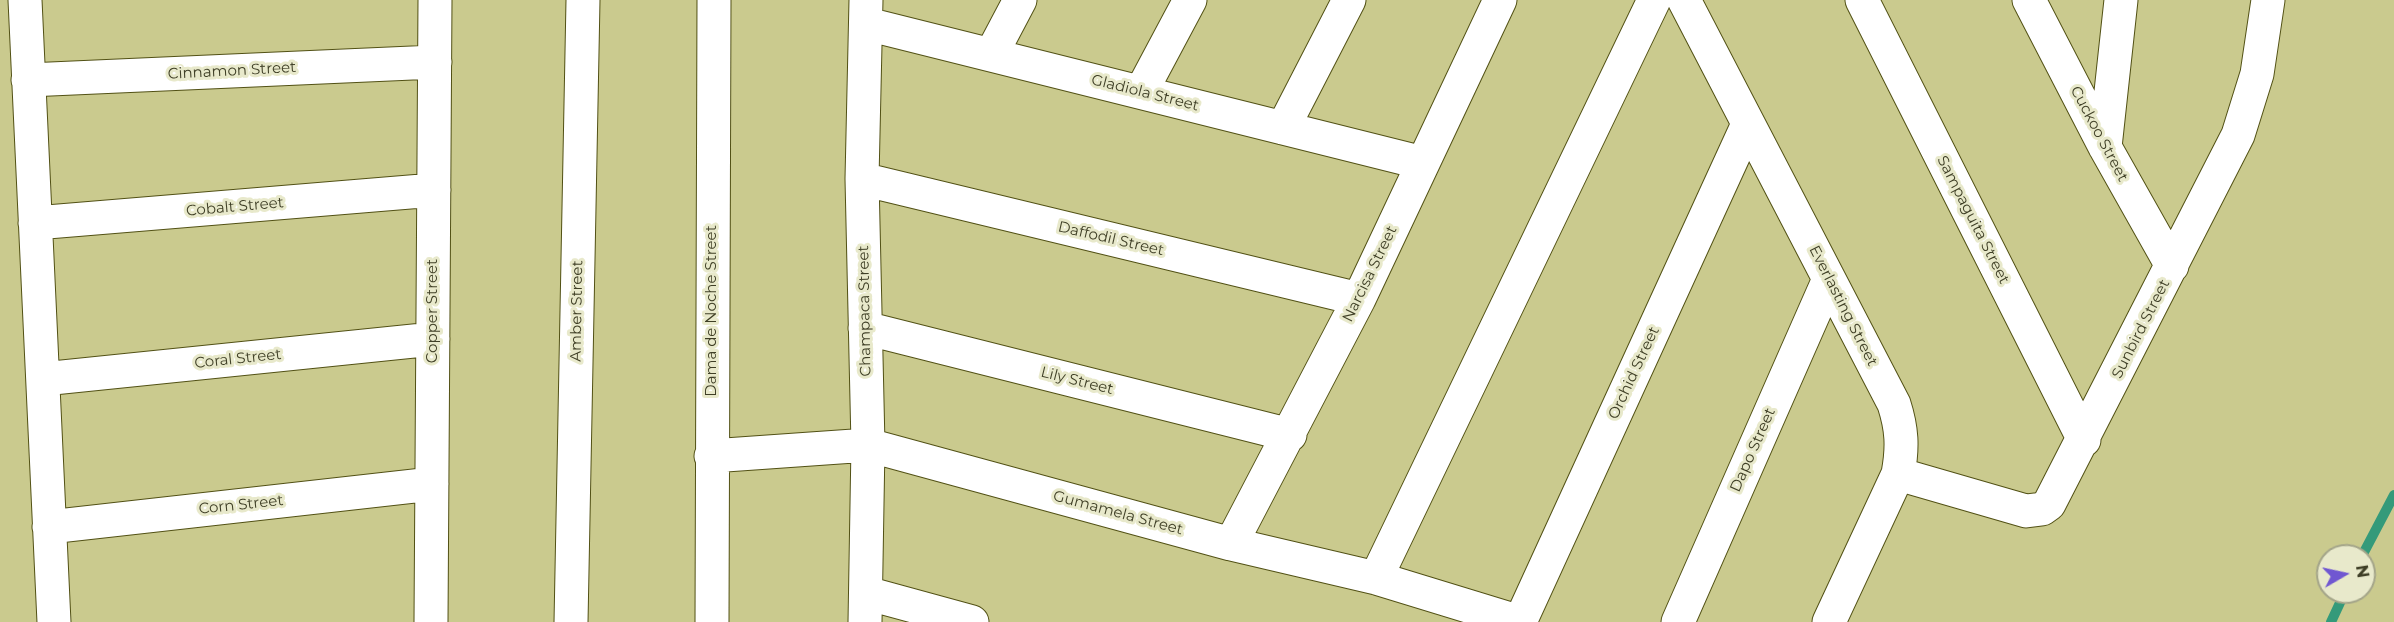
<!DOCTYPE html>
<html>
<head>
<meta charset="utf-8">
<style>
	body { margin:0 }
	#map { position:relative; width:2394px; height:622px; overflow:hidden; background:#caca8e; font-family:Montserrat,sans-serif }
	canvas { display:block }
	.north { position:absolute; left:2316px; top:544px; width:60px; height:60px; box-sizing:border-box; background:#e8e9cb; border:2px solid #a4a589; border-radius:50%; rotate:81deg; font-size:16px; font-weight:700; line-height:24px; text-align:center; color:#3f3f26 }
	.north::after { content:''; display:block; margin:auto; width:21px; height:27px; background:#7057d1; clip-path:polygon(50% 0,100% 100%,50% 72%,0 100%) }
</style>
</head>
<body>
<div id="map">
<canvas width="2394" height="622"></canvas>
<div class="north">N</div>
</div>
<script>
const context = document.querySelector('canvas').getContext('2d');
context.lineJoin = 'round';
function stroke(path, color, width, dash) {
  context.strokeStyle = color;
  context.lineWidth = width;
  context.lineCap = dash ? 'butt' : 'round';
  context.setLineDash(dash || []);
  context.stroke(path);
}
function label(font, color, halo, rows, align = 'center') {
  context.font = font + ' Montserrat,sans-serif';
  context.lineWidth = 6;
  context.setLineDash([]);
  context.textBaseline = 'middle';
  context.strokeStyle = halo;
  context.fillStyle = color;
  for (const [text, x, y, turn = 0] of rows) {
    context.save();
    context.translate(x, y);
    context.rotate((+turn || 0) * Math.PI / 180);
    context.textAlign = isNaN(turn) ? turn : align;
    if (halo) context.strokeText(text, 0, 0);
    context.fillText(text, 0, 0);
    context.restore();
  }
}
stroke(new Path2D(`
	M2362 556 2394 495
	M2331 622 2345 592`), '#349a7a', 10);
const minor = new Path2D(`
	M25 0 54 622
	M1684 0 1894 404C1902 429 1903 447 1898 474L1829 622
	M1862 0 2084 440
	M2029 0 2105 147 2172 266
	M867 24 1423 163
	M991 55 1020 0
	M28 80 435 62
	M1141 92 1190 0
	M1283 128 1349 0
	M2105 147 2121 0
	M862 179 1359 299
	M35 223 434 190
	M865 328 1290 435
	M43 379 433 339
	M711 456 868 445 1231 544 1376 578 1520 622
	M1898 474 2026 511 2042 509 2049 504 2238 135 2257 74 2268 0
	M49 527 432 484
	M1231 544 1359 299 1500 0
	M1376 578 1654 0
	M866 593 972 622
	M431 622 435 0
	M571 622 583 0
	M712 622 714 0
	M865 622 868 445 862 179 866 0
	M1520 622 1748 124
	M1678 622 1829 279`);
stroke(minor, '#525115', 35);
stroke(minor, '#fff', 33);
label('15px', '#3f3f26', '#e8e9cb', [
	["Cinnamon Street",232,71,-3],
	["Gladiola Street",1145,93,14],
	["Cuckoo Street",2099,134,62],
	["Cobalt Street",235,207,-5],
	["Sampaguita Street",1973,220,63],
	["Daffodil Street",1111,239,13],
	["Narcisa Street",1370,274,-64],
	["Everlasting Street",1843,306,63],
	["Copper Street",433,311,-90],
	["Amber Street",577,311,-89],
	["Dama de Noche Street",712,311,-90],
	["Champaca Street",865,311,-91],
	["Sunbird Street",2141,329,-63],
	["Coral Street",238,359,-6],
	["Orchid Street",1634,373,-65],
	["Lily Street",1077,381,14],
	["Dapo Street",1753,450,-66],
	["Corn Street",241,505,-6],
	["Gumamela Street",1118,513,15]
]);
</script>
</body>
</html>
